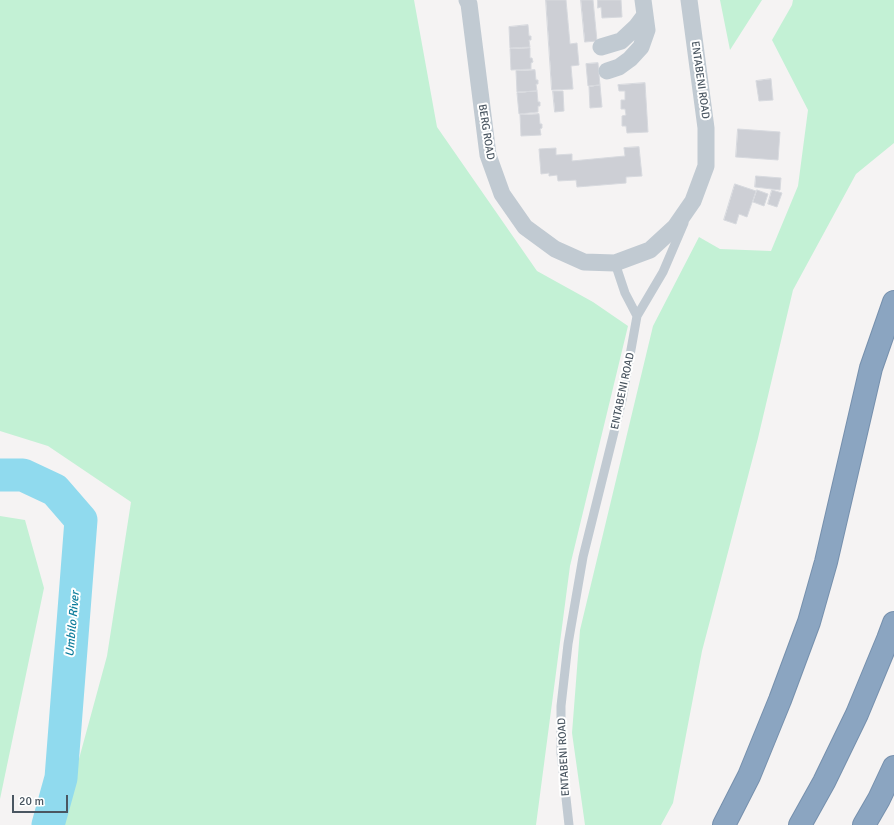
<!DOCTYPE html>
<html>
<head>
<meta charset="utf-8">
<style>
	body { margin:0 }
	#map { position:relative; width:894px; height:825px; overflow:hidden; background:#f5f3f3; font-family:Signika,sans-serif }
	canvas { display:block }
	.scale { position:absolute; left:12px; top:795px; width:56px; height:18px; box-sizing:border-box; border:2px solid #4a5661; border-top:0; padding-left:5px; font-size:12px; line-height:14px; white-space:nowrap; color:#4a5661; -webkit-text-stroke:3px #fff; paint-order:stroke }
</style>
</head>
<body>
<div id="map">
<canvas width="894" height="825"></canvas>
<div class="scale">20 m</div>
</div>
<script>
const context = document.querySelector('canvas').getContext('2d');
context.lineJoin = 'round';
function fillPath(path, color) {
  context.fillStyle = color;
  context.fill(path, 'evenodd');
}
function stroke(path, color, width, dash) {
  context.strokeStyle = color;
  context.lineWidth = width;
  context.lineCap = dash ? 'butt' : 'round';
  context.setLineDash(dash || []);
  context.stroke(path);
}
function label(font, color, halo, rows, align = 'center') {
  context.font = font + ' Signika,sans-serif';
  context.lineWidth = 4;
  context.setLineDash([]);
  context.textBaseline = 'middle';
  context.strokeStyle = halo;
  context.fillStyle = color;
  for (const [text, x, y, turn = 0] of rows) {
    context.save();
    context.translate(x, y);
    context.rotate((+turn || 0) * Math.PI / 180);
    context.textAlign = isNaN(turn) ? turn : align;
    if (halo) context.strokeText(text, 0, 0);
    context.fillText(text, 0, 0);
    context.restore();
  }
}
fillPath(new Path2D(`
	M0 0H414L437 127 537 271 593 302 628 326 570 566 536 825H61L107 656 131 502 48 446 0 431Z
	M720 0H762L730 50Z
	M793 0H894V143L856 174 793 290 758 438 702 651 673 803 661 825H585L572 733 580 630 653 326 699 237 720 249 771 251 798 186 808 110 772 40 792 5Z
	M0 516 25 520 44 588 0 799Z`), '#c3f1d5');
stroke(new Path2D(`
	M0 475H23L55 490 81 520 61 778 48 825`), '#90daee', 33);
const building = new Path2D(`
	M546 0H566L570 44 577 43 579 65 571 66 573 89 552 90Z
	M581 0H593L597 41 585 42Z
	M598 0H621L622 17 602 18 601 7 598 8Z
	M528 25 529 36H531V40H529L530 47 510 48 509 27Z
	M530 48V58H532L533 62 531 63V69L511 70 510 49Z
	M598 63 600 85 588 86 586 64Z
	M535 70 536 80H538V84H536L537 91 517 92 516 71Z
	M771 79 773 100 759 101 756 81Z
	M645 83 648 132 627 133 626 126H622V116L626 115 625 109H621V100H625V91H619L618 85Z
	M600 85 602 107 590 108 589 87Z
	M537 91 538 102H540V106H538V112L519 114 517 93Z
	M553 91H563L564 111 555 112Z
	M539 114 540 124H542V128L540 129 541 135 521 136 520 115Z
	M738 129 780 132 778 160 736 157Z
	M639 147 642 176 626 177V183L577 187 576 180 558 181 557 175 549 176V173L541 174 539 149 556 148V155L572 154V161L625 156 624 148Z
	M756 176 781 178 780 190 755 187Z
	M735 184 756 191 747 217 739 214 736 224 724 220Z
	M757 190 768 194 764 206 753 202Z
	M772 190 782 193 777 207 768 204Z`);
fillPath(building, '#cdcfd5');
stroke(building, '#d7d9de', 1);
const motorway = new Path2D(`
	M724 825 749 776 780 700 809 622 826 562 871 368 894 302
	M800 825 824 782 857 714 888 639 894 623
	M864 825 879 799 894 767`);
stroke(motorway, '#7690ad', 24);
stroke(new Path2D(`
	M637 316 663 272 684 223
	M569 825 561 753V706L568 644 583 557 622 400 637 316 625 293 615 263`), '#c1cad2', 9);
stroke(new Path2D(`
	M467 0 469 4 488 155 502 194 525 227 555 249 584 262 615 263 650 250 675 227 693 201 706 166V128L689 0
	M601 47 621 41 636 27 645 15
	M607 71 619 67 630 59 641 47 647 30 643 0`), '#c1cad2', 17);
stroke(motorway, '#8ba5c1', 22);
label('11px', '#4a5661', '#fff', [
	["ENTABENI ROAD",700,80,82],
	["BERG ROAD",486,132,81],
	["ENTABENI ROAD",623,391,-78],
	["ENTABENI ROAD",564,757,-93]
]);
label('italic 12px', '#0c7c9b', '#fff', [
	["Umbilo River",73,624,-85]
]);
</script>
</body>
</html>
